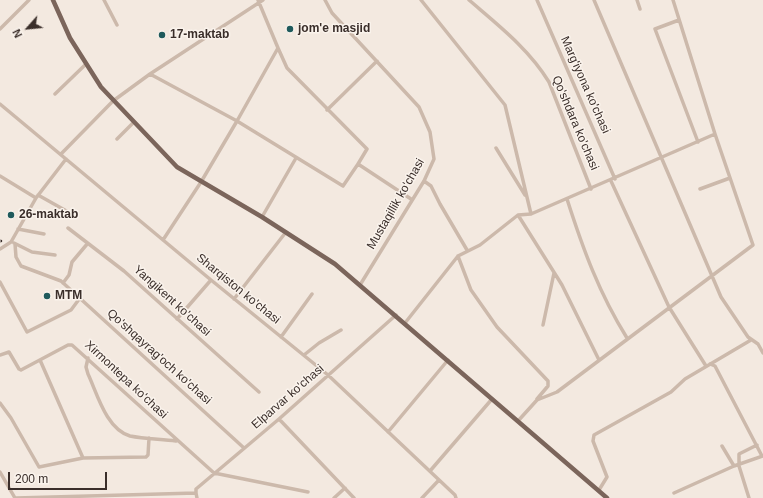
<!DOCTYPE html>
<html>
<head>
<meta charset="utf-8">
<style>
	body { margin:0 }
	#map { position:relative; width:763px; height:498px; overflow:hidden; background:#f3e9e0; font-family:Helvetica,sans-serif }
	canvas { display:block }
	.north { position:absolute; left:8px; top:8px; width:40px; height:40px; -webkit-text-stroke:3px #faf3ec; paint-order:stroke; rotate:243deg; font-size:11px; font-weight:700; line-height:16px; text-align:center; color:#3a2e2a }
	.north::after { content:''; display:block; margin:auto; width:14px; height:18px; background:#3a2e2a; clip-path:polygon(50% 0,100% 100%,50% 72%,0 100%) }
	.scale { position:absolute; left:8px; top:472px; width:99px; height:18px; box-sizing:border-box; border:2px solid #3a2e2a; border-top:0; padding-left:5px; font-size:12px; line-height:14px; white-space:nowrap; color:#3a2e2a; -webkit-text-stroke:3px #faf3ec; paint-order:stroke }
</style>
</head>
<body>
<div id="map">
<canvas width="763" height="498"></canvas>
<div class="north">N</div>
<div class="scale">200 m</div>
</div>
<script>
const context = document.querySelector('canvas').getContext('2d');
context.lineJoin = 'round';
function stroke(path, color, width, dash) {
  context.strokeStyle = color;
  context.lineWidth = width;
  context.lineCap = dash ? 'butt' : 'round';
  context.setLineDash(dash || []);
  context.stroke(path);
}
function label(font, color, halo, rows, align = 'center') {
  context.font = font + ' Helvetica,sans-serif';
  context.lineWidth = 3;
  context.setLineDash([]);
  context.textBaseline = 'middle';
  context.strokeStyle = halo;
  context.fillStyle = color;
  for (const [text, x, y, turn = 0] of rows) {
    context.save();
    context.translate(x, y);
    context.rotate((+turn || 0) * Math.PI / 180);
    context.textAlign = isNaN(turn) ? turn : align;
    if (halo) context.strokeText(text, 0, 0);
    context.fillText(text, 0, 0);
    context.restore();
  }
}
stroke(new Path2D(`
	M104 0 117 25
	M325 0 332 13 419 107 430 132 434 159 424 181 360 285
	M421 0 505 105 531 214
	M469 0C498 25 529 49 549 82L591 189
	M537 0 615 179
	M594 0 721 297 748 337 758 344 763 353
	M637 0 640 9
	M679 20 655 29 698 142
	M0 29 29 0
	M278 48 287 68 367 149 358 164
	M150 74 263 0
	M55 94 85 65
	M0 104 211 280 328 375 455 495 456 498
	M327 110 377 61
	M117 139 133 123
	M496 148 525 195
	M61 154 113 101 150 74 237 121 278 48 258 0
	M0 176 36 198
	M424 181 431 186 440 204 467 250
	M611 181 669 307 706 366
	M700 189 730 178
	M38 195 70 213
	M567 199C583 249 599 293 627 338
	M518 215 562 285 599 360
	M262 217 296 158
	M68 228 124 271 259 392
	M18 229 44 234
	M163 240 201 182 237 121 343 186 358 164 411 199
	M14 243 32 252 55 255
	M15 244 16 257 21 266 61 281 244 448
	M0 249 11 242 36 198 66 159
	M458 256 471 290 497 327 548 381V386L537 399
	M0 282 27 332 71 310 80 298
	M63 283 69 275 72 262 88 243
	M234 299 286 232
	M177 319 211 280
	M405 323 458 256 480 245 518 215 531 214 715 134
	M543 325 554 273
	M281 337 312 294
	M0 355 9 352 19 369 21 370 68 345H72L214 473 308 492
	M304 355 319 343 341 330
	M88 358 86 367 88 374C97 393 106 429 130 436 145 439 161 439 176 441
	M40 360 83 458 146 457 148 455 149 438
	M710 364 715 366 762 456
	M0 403 11 418 39 467 83 458
	M279 419 354 498
	M518 421 537 400 557 392 753 245 715 134 673 0
	M388 432 448 360
	M722 446 734 466
	M430 471 492 399
	M0 472 15 498
	M599 490 607 477 593 441 594 435 671 392 685 379 751 340
	M196 493V489L279 419 396 315
	M674 493 734 466 763 456
	M16 498 196 493 197 498
	M334 498 345 488
	M422 498 439 480
	M749 498 739 466V454L757 445`), '#ccb9ab', 3.5);
stroke(new Path2D(`
	M53 0 70 38 101 87 177 167 262 217 335 264 607 498`), '#7b655b', 4.5);
const rail = new Path2D(`
	M0 241H1`);
stroke(rail, '#3a2e2a', 2.5);
stroke(rail, '#faf3ec', 1, [3]);
for (const [x, y, r, color] of [
	[290,29,4,"#1f5a5c"],
	[162,35,4,"#1f5a5c"],
	[11,215,4,"#1f5a5c"],
	[47,296,4,"#1f5a5c"]
]) {
  const dot = new Path2D();
  dot.arc(x, y, r, 0, 2 * Math.PI);
  context.fillStyle = color;
  context.fill(dot);
  stroke(dot, '#faf3ec', 1.5);
}
label('bold 12px', '#3a2e2a', '#faf3ec', [
	["jom'e masjid",298,29],
	["17-maktab",170,35],
	["26-maktab",19,215],
	["MTM",55,296]
], 'left');
label('12px', '#3a2e2a', '#faf3ec', [
	["Marg'iyona ko'chasi",585,85,66],
	["Qo'shdara ko'chasi",575,123,67],
	["Mustaqillik ko'chasi",396,204,-60],
	["Sharqiston ko'chasi",238,289,39],
	["Yangikent ko'chasi",172,301,42],
	["Qo'shqayrag'och ko'chasi",159,357,42],
	["Xirmontepa ko'chasi",126,380,43],
	["Elparvar ko'chasi",288,397,-41]
]);
</script>
</body>
</html>
